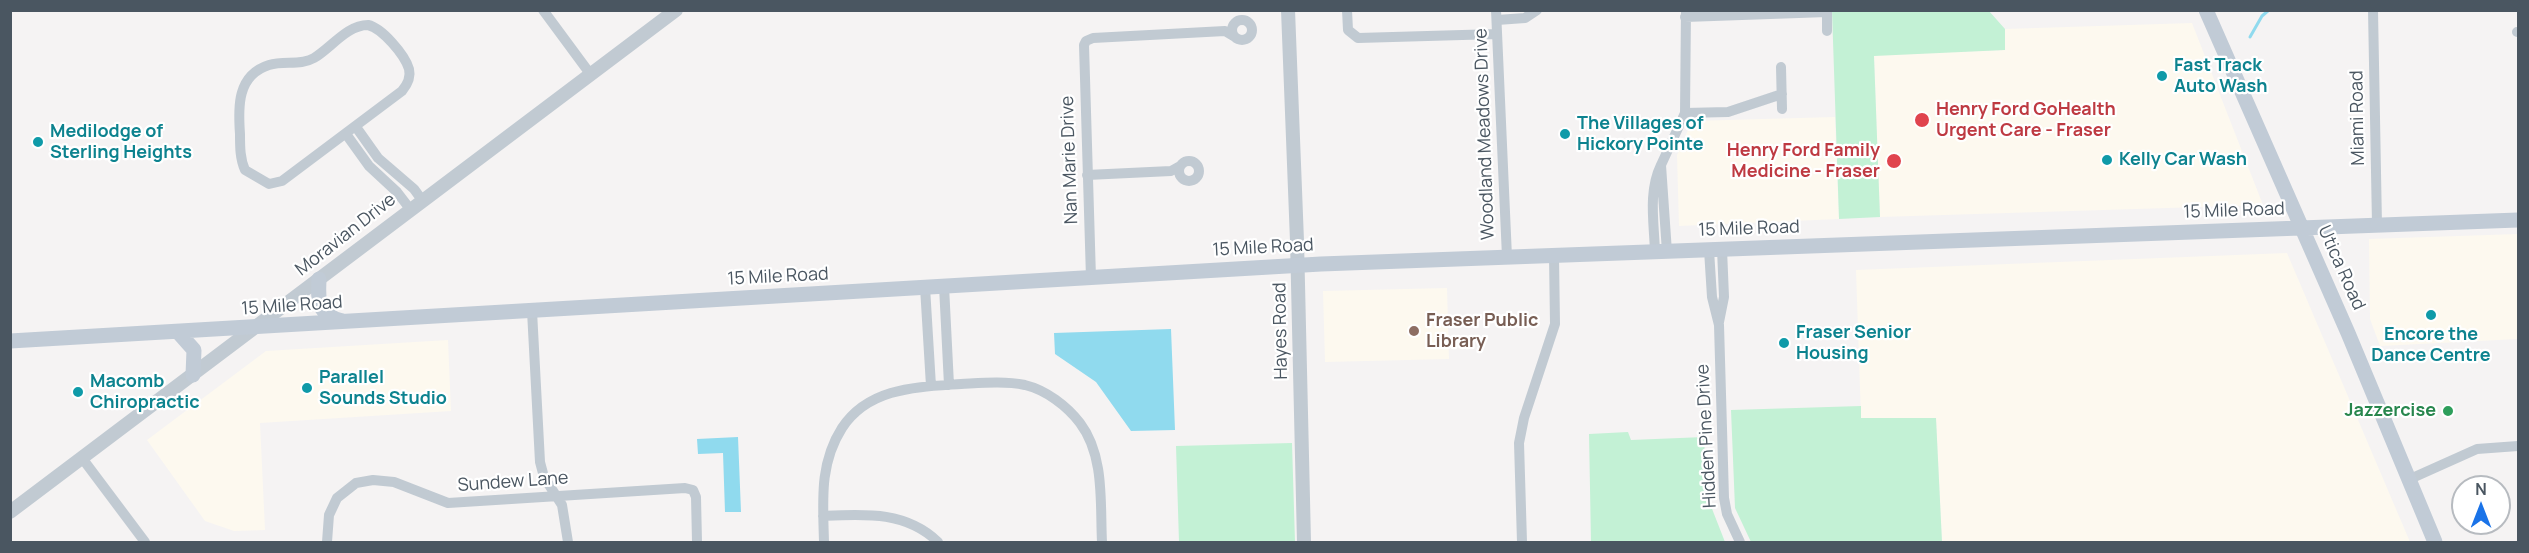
<!DOCTYPE html>
<html>
<head>
<meta charset="utf-8">
<style>
	body { margin:0 }
	#map { position:relative; width:2529px; height:553px; overflow:hidden; background:#f5f3f3; font-family:Manrope,sans-serif }
	canvas { display:block }
	.frame { position:absolute; inset:0; border:12px solid #4a5661; pointer-events:none }
	.north { position:absolute; left:2451px; top:475px; width:60px; height:60px; box-sizing:border-box; background:#fff; border:2px solid #b7bbc0; border-radius:50%; rotate:0deg; font-size:16px; font-weight:700; line-height:24px; text-align:center; color:#4a5661 }
	.north::after { content:''; display:block; margin:auto; width:21px; height:27px; background:#1a73e8; clip-path:polygon(50% 0,100% 100%,50% 72%,0 100%) }
</style>
</head>
<body>
<div id="map">
<canvas width="2529" height="553"></canvas>
<div class="frame"></div>
<div class="north">N</div>
</div>
<script>
const context = document.querySelector('canvas').getContext('2d');
context.lineJoin = 'round';
function fillPath(path, color) {
  context.fillStyle = color;
  context.fill(path, 'evenodd');
}
function stroke(path, color, width, dash) {
  context.strokeStyle = color;
  context.lineWidth = width;
  context.lineCap = dash ? 'butt' : 'round';
  context.setLineDash(dash || []);
  context.stroke(path);
}
function label(font, color, halo, rows, align = 'center') {
  context.font = font + ' Manrope,sans-serif';
  context.lineWidth = 4.5;
  context.setLineDash([]);
  context.textBaseline = 'middle';
  context.strokeStyle = halo;
  context.fillStyle = color;
  for (const [text, x, y, turn = 0] of rows) {
    context.save();
    context.translate(x, y);
    context.rotate((+turn || 0) * Math.PI / 180);
    context.textAlign = isNaN(turn) ? turn : align;
    if (halo) context.strokeText(text, 0, 0);
    context.fillText(text, 0, 0);
    context.restore();
  }
}
fillPath(new Path2D(`
	M2192 23 2263 205 1880 217 1874 55 2005 50V29Z
	M1835 117 1839 219 1679 226 1677 155 1692 121Z
	M2518 234V339L2380 346 2370 319 2369 239Z
	M2287 253 2410 542H1942L1936 418H1861L1856 270Z
	M1447 288 1449 359 1325 362 1323 291Z
	M448 340 451 411 260 423 265 530 234 531 205 521 147 440 266 351Z`), '#fdf9ef');
fillPath(new Path2D(`
	M1832 11H1989L2005 29V50L1874 56 1880 217 1839 219Z
	M1861 406V418H1936L1942 542H1751L1735 508 1731 410Z
	M1628 432 1631 440 1704 437 1707 496 1725 542H1591L1589 434Z
	M1292 443 1295 542H1179L1176 446Z`), '#c3f1d5');
fillPath(new Path2D(`
	M1171 329 1175 430 1131 431 1096 382 1055 354 1054 333Z
	M738 437 741 512H725L723 453 698 454 697 439Z`), '#90daee');
stroke(new Path2D(`
	M2250 37 2262 16 2269 10`), '#90daee', 3);
stroke(new Path2D(`
	M543 10 591 75
	M1347 10 1348 30 1358 38 1497 34
	M1496 10 1507 257
	M1827 10V31
	M2373 10 2377 225
	M1685 17 1827 12
	M1497 20 1525 18 1537 10
	M1232 30a10 10 0 1 1 20 0a10 10 0 1 1-20 0Z
	M368 25C382 28 405 55 409 69 411 77 407 85 402 91L282 181 269 184 245 170C240 159 240 147 240 134 238 107 237 75 269 65 284 60 300 66 314 58 331 48 347 25 368 25Z
	M2517 32H2518
	M1781 67 1782 109
	M1685 113 1728 112 1782 94
	M356 127 378 158 414 189 422 200
	M346 134 369 166 397 192 410 209
	M1179 171a10 10 0 1 1 20 0a10 10 0 1 1-20 0Z
	M1661 165 1685 113 1686 10
	M1087 175 1171 171 1180 166
	M1709 250 1712 297 1719 325 1724 498 1727 514 1740 542
	M1655 252C1654 222 1648 192 1661 165L1667 252
	M1091 278 1084 45 1086 41 1093 38 1225 31 1235 37
	M944 286 949 385
	M925 287 931 386
	M532 311 540 462 544 477 562 505 568 542
	M1719 322 1724 297 1722 249
	M82 458 145 542
	M2410 479 2477 449 2518 446
	M823 516C865 514 906 511 938 542
	M327 542 329 515 337 498 356 483 373 480 394 482 448 503 685 488 693 490 696 497 697 542
	M824 542C823 502 819 464 842 428 869 387 918 387 961 384 982 383 1004 381 1025 385 1046 390 1067 406 1080 423 1105 456 1100 504 1102 542
	M1522 542 1519 443 1524 418 1555 324 1554 256`), '#c1cad2', 10);
stroke(new Path2D(`
	M1288 10 1297 241 1304 542
	M10 512 676 10`), '#c1cad2', 14);
stroke(new Path2D(`
	M2206 10 2348 333 2435 542
	M319 279C318 302 317 314 342 321
	M178 332 194 350 193 375
	M10 341 1321 264 2518 220`), '#c1cbd6', 15);
for (const [x, y, r, color] of [
	[2162,76,6,"#0f9aa8"],
	[1922,120,8,"#e0444e"],
	[1565,134,6,"#0f9aa8"],
	[38,142,6,"#0f9aa8"],
	[2107,160,6,"#0f9aa8"],
	[1894,161,8,"#e0444e"],
	[2431,315,6,"#0f9aa8"],
	[1414,331,6,"#8d6e63"],
	[1784,343,6,"#0f9aa8"],
	[307,388,6,"#0f9aa8"],
	[78,392,6,"#0f9aa8"],
	[2448,411,6,"#2e9e5b"]
]) {
  const dot = new Path2D();
  dot.arc(x, y, r, 0, 2 * Math.PI);
  context.fillStyle = color;
  context.fill(dot);
  stroke(dot, '#fff', 2);
}
label('bold 18px', '#0d838f', '#fff', [
	["Fast Track",2174,66],
	["Auto Wash",2174,87],
	["The Villages of",1577,124],
	["Hickory Pointe",1577,145],
	["Medilodge of",50,132],
	["Sterling Heights",50,153],
	["Kelly Car Wash",2119,160],
	["Fraser Senior",1796,333],
	["Housing",1796,354],
	["Encore the",2431,335,"center"],
	["Dance Centre",2431,356,"center"],
	["Parallel",319,378],
	["Sounds Studio",319,399],
	["Macomb",90,382],
	["Chiropractic",90,403]
], 'left');
label('bold 18px', '#be3a42', '#fff', [
	["Henry Ford GoHealth",1936,110],
	["Urgent Care - Fraser",1936,131],
	["Henry Ford Family",1880,151,"right"],
	["Medicine - Fraser",1880,172,"right"]
], 'left');
label('18px', '#4a5661', '#fff', [
	["Miami Road",2358,118,-91],
	["Woodland Meadows Drive",1485,134,-92],
	["Nan Marie Drive",1070,160,-92],
	["15 Mile Road",2234,211,-2],
	["15 Mile Road",1749,229,-2],
	["Moravian Drive",346,235,-38],
	["15 Mile Road",1263,248,-3],
	["Utica Road",2341,268,66],
	["15 Mile Road",778,277,-3],
	["15 Mile Road",292,306,-4],
	["Hayes Road",1281,331,-91],
	["Hidden Pine Drive",1707,436,-93],
	["Sundew Lane",513,482,-4]
]);
label('bold 18px', '#785e54', '#fff', [
	["Fraser Public",1426,321],
	["Library",1426,342]
], 'left');
label('bold 18px', '#27864d', '#fff', [
	["Jazzercise",2436,411]
], 'right');
</script>
</body>
</html>
